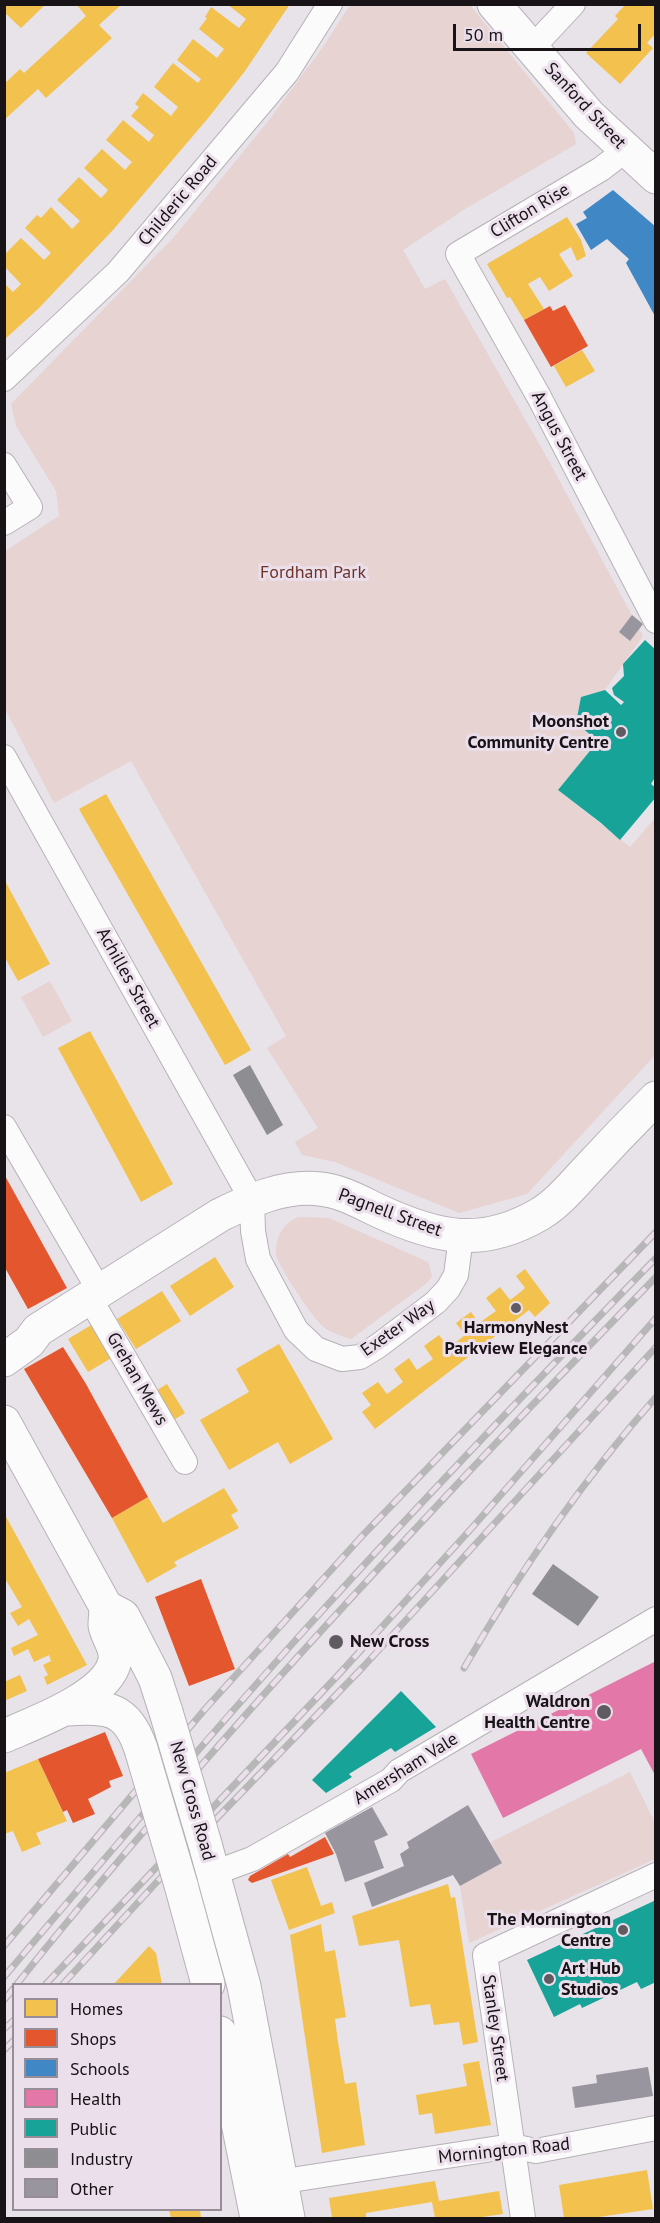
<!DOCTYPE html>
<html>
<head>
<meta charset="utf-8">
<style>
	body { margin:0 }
	#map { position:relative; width:660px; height:2223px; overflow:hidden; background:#e8e2e9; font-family:"PT Sans",sans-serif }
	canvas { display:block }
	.frame { position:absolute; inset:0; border:6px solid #171317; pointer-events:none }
	.legend { position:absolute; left:12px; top:1983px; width:210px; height:228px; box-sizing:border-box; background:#ebdfec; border:2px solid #968d97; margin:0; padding:8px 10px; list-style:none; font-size:18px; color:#171317 }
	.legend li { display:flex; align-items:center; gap:12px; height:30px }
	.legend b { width:30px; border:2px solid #968d97 }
	.scale { position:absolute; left:453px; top:24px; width:188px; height:27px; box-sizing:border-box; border:3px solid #171317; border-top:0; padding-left:8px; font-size:18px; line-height:21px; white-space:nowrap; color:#171317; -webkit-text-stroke:4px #ebdfec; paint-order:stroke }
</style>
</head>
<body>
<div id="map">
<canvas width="660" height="2223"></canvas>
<div class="frame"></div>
<ul class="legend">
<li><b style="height:16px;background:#f2c14e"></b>Homes</li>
<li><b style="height:16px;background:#e4572e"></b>Shops</li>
<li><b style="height:16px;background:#3f88c5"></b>Schools</li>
<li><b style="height:16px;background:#e377a8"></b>Health</li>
<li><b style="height:16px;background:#17a398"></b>Public</li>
<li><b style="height:16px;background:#8d8d92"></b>Industry</li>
<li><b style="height:16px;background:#98959e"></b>Other</li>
</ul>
<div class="scale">50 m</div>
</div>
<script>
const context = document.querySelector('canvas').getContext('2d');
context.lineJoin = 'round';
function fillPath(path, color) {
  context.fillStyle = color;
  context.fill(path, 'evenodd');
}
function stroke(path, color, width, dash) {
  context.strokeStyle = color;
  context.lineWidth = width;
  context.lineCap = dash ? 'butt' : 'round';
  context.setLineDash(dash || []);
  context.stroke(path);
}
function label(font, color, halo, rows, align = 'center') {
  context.font = font + ' "PT Sans",sans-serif';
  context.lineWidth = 6;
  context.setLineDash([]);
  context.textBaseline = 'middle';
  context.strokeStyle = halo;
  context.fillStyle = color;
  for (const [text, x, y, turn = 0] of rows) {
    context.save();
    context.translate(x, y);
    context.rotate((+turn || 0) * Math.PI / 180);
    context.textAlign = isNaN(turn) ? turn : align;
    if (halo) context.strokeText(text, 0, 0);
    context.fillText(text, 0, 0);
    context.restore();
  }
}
fillPath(new Path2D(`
	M350 5H470L574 133 576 144 465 209 403 250 425 289 445 279 550 463 643 636 605 690 581 697 576 723 598 741 558 790 630 847 655 818V1055L527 1194 459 1213 335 1162 302 1155 295 1142 318 1128 267 1048 286 1036 131 761 54 803 5 709V551L59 516 56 491 16 426 11 404 174 237 269 120 323 47Z
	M50 981 72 1021 43 1037 21 997Z
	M299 1217 329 1218 428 1262 432 1276 427 1283 351 1339C342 1336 332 1333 325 1328 315 1322 277 1264 276 1254 275 1237 284 1222 299 1217Z
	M630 1772 655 1823V1859L469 1943 460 1886 502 1863 491 1842Z`), '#e6d3d2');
fillPath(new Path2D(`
	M4 4H46L21 28 4 12Z
	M76 4H122L99 25 112 38 46 98 38 89 4 120V84L20 69 24 73 86 16Z
	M227 4H290L245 71 209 117 113 230 39 308 4 340V283L13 292 21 284 4 266V255L21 238 44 260 51 253 25 228 37 215 41 218 51 207 72 229 80 221 57 200 79 177 101 198 105 194 108 190 84 168 102 149 125 170 132 162 106 140 123 120 149 142 154 135 131 116 139 107 135 104 143 93 171 116 178 107 154 87 173 63 198 83 201 79 177 60 193 39 217 58 224 49 199 29 207 18 205 17 211 7 239 28 246 19Z
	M626 4H656V33L647 43 653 48 620 84 586 53 618 19 615 16Z
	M567 217 581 240 586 256 577 261 571 247 559 254 573 276 549 291 540 277 528 284 544 309 524 320 510 297 507 298 487 264Z
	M582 350 595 371 566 387 554 366Z
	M106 794 251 1050 225 1065 79 809Z
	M4 879 50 964 18 981 4 956Z
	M90 1031 173 1184 141 1202 58 1048Z
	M215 1257 234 1287 190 1316 170 1286Z
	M525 1269 550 1303 535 1317 529 1310 375 1429 362 1412 371 1405 362 1393 378 1382 387 1394 403 1382 394 1369 409 1358 417 1370 433 1359 424 1346 439 1335 449 1348 465 1335 456 1323 471 1312 479 1323 496 1311 486 1298 500 1287 510 1300 518 1294 525 1288 516 1276Z
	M162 1291 181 1321 136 1349 117 1319Z
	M93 1324 113 1357 88 1372 68 1339Z
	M279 1344 333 1439 290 1464 278 1442 229 1470 200 1420 249 1392 236 1369Z
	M167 1384 185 1413 172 1421 154 1392Z
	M224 1488 238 1511 231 1515 239 1528 174 1562 177 1566 147 1583 112 1518 148 1497 163 1523Z
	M4 1513 87 1665 47 1685 44 1677 48 1675 43 1665 51 1661 49 1655 34 1662 28 1649 14 1656 11 1648 38 1635 29 1619 18 1626 10 1613 22 1607 4 1577Z
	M20 1675 27 1691 4 1701V1682Z
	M38 1759 67 1821 36 1833 41 1844 22 1852 13 1831 4 1834V1773Z
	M307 1867 321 1906 332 1902 335 1913 289 1930 271 1880Z
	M448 1884 451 1898 455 1897 478 2042 463 2045 459 2022 434 2025 430 2004 410 2007 399 1940 359 1946 352 1916Z
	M321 1924 325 1952 335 1950 346 2017 335 2019 338 2042 345 2084 356 2082 365 2145 322 2153 290 1935Z
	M149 1946 156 1953 162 1984H114Z
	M479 2061 491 2125 435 2134 432 2113 419 2115 416 2095 467 2086 463 2064Z
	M647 2170 653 2209 592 2218H564L559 2185Z
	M435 2181 439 2201 499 2191 503 2214 475 2218H435L432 2202 366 2213V2218H332L329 2198Z
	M169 2210H200L201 2218H171Z`), '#f2c14e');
fillPath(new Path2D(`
	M565 305 588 346 551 367 524 320 550 306 553 311Z
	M4 1174 67 1288 28 1309 4 1266Z
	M63 1347 86 1384 148 1497 112 1518 24 1369Z
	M201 1579 235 1669 189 1686 155 1597Z
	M105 1732 123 1776 109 1781 111 1787 88 1799 95 1814 73 1823 67 1810 63 1812 38 1759Z
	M325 1837 334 1854 252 1883 248 1880 250 1876 288 1854 290 1857Z`), '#e4572e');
fillPath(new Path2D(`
	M613 190 656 227V318L626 263 629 259 607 239 591 250 576 224 587 218 583 212Z`), '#3f88c5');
fillPath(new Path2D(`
	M656 1661V1777L641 1749 503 1818 471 1754Z`), '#e377a8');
fillPath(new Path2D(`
	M645 640 656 650V776L651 784 656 788V797L620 840 601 823 558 790 598 741 576 723 581 697 605 690 621 705 624 702 614 695 612 688 624 676 623 664Z
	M401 1691 436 1727 395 1752 391 1748 349 1774 352 1777 326 1793 312 1780Z
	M656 1900V1982L641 1989 637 1982 582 2008 580 2004 554 2017 527 1960Z`), '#17a398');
fillPath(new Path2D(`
	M250 1065 283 1125 267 1135 233 1075Z
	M553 1564 599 1597 578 1626 532 1594Z`), '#8d8d92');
fillPath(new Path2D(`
	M632 615 643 624 630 641 619 632Z
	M468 1805 502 1863 460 1886 453 1875 372 1907 364 1883 404 1866 400 1854 409 1848 407 1842Z
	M372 1807 388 1835 374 1841 384 1868 345 1882 336 1854 325 1833Z
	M648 2067 653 2096 575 2108 572 2087 597 2083 596 2075Z`), '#98959e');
const street = new Path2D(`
	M532 48 573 4
	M623 147 614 159 601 169 458 254 538 395 656 621
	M4 379 118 272 287 72 330 4
	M4 465 30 507 4 523
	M4 757 252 1200 253 1231 258 1259 296 1330 316 1349 342 1359 360 1357 378 1346 436 1302 448 1289 456 1275 461 1237
	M4 1127 99 1290
	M89 1297 185 1462
	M214 1873 252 1859 391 1780 399 1771 656 1619
	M265 2184 512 2146 536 2151 656 2128
	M523 2218 485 1955 656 1875`);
const secondary = new Path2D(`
	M494 4 589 115 656 177
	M4 1360 29 1342 38 1330 220 1215C251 1200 284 1185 320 1189 341 1191 360 1202 379 1211 437 1238 482 1248 540 1214 558 1203 572 1186 586 1171 609 1146 632 1122 656 1098`);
const highway = new Path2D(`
	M4 1422 106 1607 123 1616 155 1678 166 1712
	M67 1709C107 1706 127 1707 141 1749
	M4 1736C34 1723 109 1696 115 1660 117 1646 107 1638 105 1625 105 1619 106 1613 106 1607
	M205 1844 244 1986 288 2218
	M181 1885 208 1984
	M220 2033 257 2218`);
stroke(street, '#b6b2b7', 26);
stroke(secondary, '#b6b2b7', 35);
stroke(highway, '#b6b2b7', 35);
stroke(street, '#fcfbfc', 24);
stroke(secondary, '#fcfbfc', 33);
stroke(highway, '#fcfbfc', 33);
const rail = new Path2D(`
	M464 1668C520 1571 582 1481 656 1397
	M4 1946 206 1708 363 1535 656 1232
	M4 1977C108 1854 213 1731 321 1612 430 1492 543 1374 656 1258
	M17 1984C77 1908 141 1834 205 1761 350 1595 502 1435 656 1277
	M46 1984 341 1672 470 1530 656 1318
	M63 1984 189 1847 364 1666 656 1347
	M4 2000 14 1988
	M4 2029 14 2020
	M4 2050 14 2040`);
stroke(rail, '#b8b7b8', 7);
stroke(rail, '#ebdfec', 4.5, [14]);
const highwayBridge = new Path2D(`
	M166 1712 205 1844
	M141 1749 181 1885`);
stroke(highwayBridge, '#b6b2b7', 35, []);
stroke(highwayBridge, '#fcfbfc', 33);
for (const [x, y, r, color] of [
	[621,732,6,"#605b60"],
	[516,1308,6,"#605b60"],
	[336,1642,8,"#605b60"],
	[604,1712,8,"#605b60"],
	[623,1930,6,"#605b60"],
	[549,1979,6,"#605b60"]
]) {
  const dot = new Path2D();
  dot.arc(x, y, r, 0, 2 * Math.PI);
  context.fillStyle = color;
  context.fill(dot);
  stroke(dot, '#ebdfec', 2);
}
label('18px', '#171317', '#ebdfec', [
	["Sanford Street",585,106,47],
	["Childeric Road",178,201,-50],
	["Clifton Rise",530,211,-31],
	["Angus Street",559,436,62],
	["Achilles Street",128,978,61],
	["Pagnell Street",390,1213,20],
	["Exeter Way",398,1328,-35],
	["Grehan Mews",137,1379,60],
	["Amersham Vale",406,1769,-32],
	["New Cross Road",192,1801,74],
	["Stanley Street",495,2028,82],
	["Mornington Road",504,2151,-6]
]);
label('18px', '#6d342a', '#ebdfec', [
	["Fordham Park",313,573]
]);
label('bold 18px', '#171317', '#ebdfec', [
	["Moonshot",609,722],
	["Community Centre",609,743],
	["HarmonyNest",516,1328,"center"],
	["Parkview Elegance",516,1349,"center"],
	["New Cross",350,1642,"left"],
	["Waldron",590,1702],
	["Health Centre",590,1723],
	["The Mornington",611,1920],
	["Centre",611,1941],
	["Art Hub",561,1969,"left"],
	["Studios",561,1990,"left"]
], 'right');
</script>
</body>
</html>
